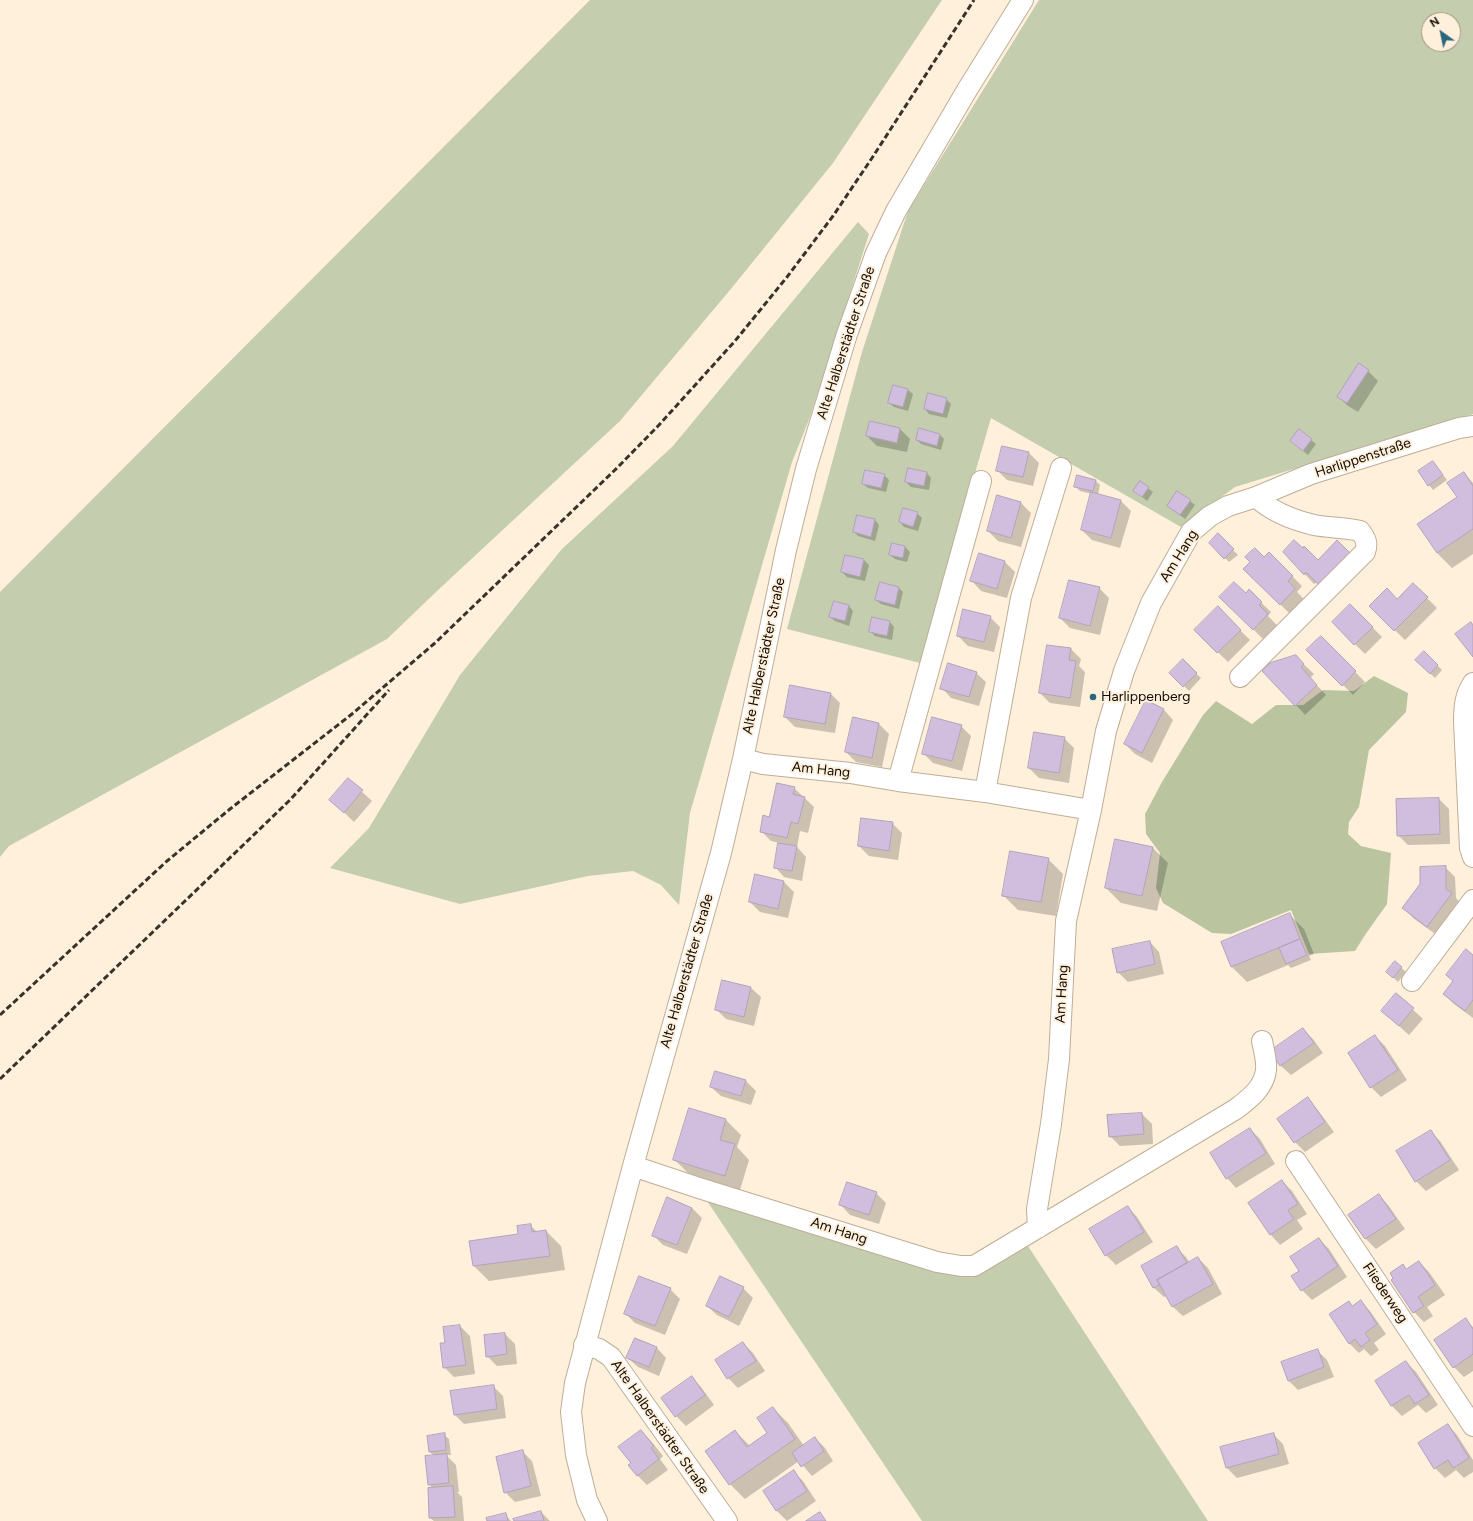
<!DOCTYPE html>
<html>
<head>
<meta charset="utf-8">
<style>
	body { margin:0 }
	#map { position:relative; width:1473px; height:1521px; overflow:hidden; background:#fff0dc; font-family:Figtree,sans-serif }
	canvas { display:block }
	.north { position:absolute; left:1421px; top:12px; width:40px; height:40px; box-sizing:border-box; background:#fff0dc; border:1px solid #a09486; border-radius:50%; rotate:327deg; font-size:11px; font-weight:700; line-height:16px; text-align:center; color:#110b04 }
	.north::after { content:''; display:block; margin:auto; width:14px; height:18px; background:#2c667e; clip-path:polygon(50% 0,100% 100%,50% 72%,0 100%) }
</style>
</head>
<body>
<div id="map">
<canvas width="1473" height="1521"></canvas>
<div class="north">N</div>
</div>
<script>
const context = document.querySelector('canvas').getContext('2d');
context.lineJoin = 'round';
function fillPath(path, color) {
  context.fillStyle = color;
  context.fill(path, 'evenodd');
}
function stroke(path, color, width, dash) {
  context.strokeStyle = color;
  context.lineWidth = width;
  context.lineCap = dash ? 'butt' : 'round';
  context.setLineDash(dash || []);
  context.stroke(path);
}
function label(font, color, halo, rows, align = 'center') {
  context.font = font + ' Figtree,sans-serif';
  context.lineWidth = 4;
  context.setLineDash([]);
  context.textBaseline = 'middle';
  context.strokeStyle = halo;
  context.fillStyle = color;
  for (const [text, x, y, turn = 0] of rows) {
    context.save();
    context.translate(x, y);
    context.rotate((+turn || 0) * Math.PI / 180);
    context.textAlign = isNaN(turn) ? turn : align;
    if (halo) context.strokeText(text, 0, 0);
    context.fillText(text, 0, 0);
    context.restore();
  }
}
fillPath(new Path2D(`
	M590 0H942L833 163 730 290 620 421 437 591 387 639 9 846 0 857V592Z
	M1039 0H1473V414L1235 487 1181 527 991 418 920 663 787 629 862 352 908 211ZM1429 20H1453V44H1429Z
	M858 222 869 234 810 417 792 462 690 813 679 905 661 885 633 871 588 876 460 904 330 868 369 828 460 675 562 549 673 446Z
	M707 1201 931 1269 968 1276 1002 1262 1028 1246 1208 1521H922Z`), '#c4cdae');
fillPath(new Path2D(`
	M1374 676 1408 693 1406 712 1369 750 1359 807 1349 822 1348 834 1361 846 1391 853 1387 904 1365 935 1355 951 1309 954 1291 910 1231 934 1212 933 1163 903 1156 888 1160 853 1146 834 1145 814 1162 782 1203 715 1216 701 1252 724 1276 705H1303L1323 690 1354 691Z`), '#bac5a0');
fillPath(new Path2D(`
	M1359 365 1368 371 1378 381 1358 412 1348 406 1338 396Z
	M894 386 908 390 913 394 908 411 894 407 889 403Z
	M946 399 951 404 947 418 929 414 925 409Z
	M871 423 900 429 910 439 907 452 877 446 867 436Z
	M1299 431 1316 444 1308 455 1296 445Z
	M940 435 944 439 941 450 921 444 917 440Z
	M1003 447 1029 453 1039 463 1033 486 1007 480 997 470Z
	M1433 462 1447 480 1433 490 1429 485Z
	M909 469 927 473 931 478 929 490 911 487 906 482Z
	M1464 473 1473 483V554L1452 568 1437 553 1458 498Z
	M884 475 889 480 886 492 868 488 863 484Z
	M1096 481 1100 485 1098 495 1121 501 1131 511 1120 548 1092 540 1082 530 1092 494 1080 491 1075 486Z
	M1140 482 1153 492 1147 501 1134 490Z
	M997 497 1021 503 1031 513 1021 547 998 541 988 531Z
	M1190 501 1195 505 1185 519 1168 506Z
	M917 513 922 518 918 531 904 527 900 522Z
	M875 520 879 525 875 541 858 536 854 532Z
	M1218 535 1238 555 1229 562 1210 543Z
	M1294 541 1317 582 1314 584 1284 552Z
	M893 544 905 547 910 552 907 562 895 559 890 555Z
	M1269 553 1302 586 1297 592 1305 600 1290 614 1245 569 1264 558Z
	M846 556 864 560 869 565 865 581 847 577 842 572Z
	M1005 562 1015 572 1007 598 981 591 972 581Z
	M1413 584 1437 608 1405 640 1370 606 1397 600Z
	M899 588 903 592 899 609 881 604 876 600Z
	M1099 588 1109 598 1100 635 1070 628 1060 618Z
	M1249 591 1271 612 1268 616 1277 625 1263 639 1221 597 1246 594Z
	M1350 605 1382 637 1365 654 1333 622Z
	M849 606 853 611 849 626 835 621 830 617Z
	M1218 608 1250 640 1228 662 1195 630Z
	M990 617 1000 627 994 652 968 646 958 636Z
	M890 622 894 627 892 640 875 636 870 631Z
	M1321 637 1365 682 1353 695 1308 650Z
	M1071 649 1081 659 1079 666 1085 672 1080 707 1050 703 1040 693Z
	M1424 652 1442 670 1435 678 1416 660Z
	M1295 656 1314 674 1310 678 1326 695 1305 715 1296 705Z
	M1183 661 1201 678 1189 691 1171 673Z
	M976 673 986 682 979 706 951 698 942 688Z
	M830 693 840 703 835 733 795 727 785 717Z
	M1164 710 1173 720 1152 763 1135 754 1125 744Z
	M879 724 889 734 882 767 856 762 846 752Z
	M961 726 971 736 962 771 933 763 923 753Z
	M1064 738 1074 748 1069 783 1039 778 1029 768Z
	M348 779 372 801 354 822 331 800Z
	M794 788 814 807 808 833 800 831 797 847 806 857 802 881 784 877 775 867 779 843 771 841 761 831 770 818Z
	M1439 799 1449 809 1450 844 1408 845 1398 835Z
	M892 823 902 833 898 860 869 856 859 846Z
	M1116 840 1153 848 1168 863 1157 911 1121 903 1106 888Z
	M1048 859 1063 874 1056 916 1018 910 1003 895Z
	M1445 867 1455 877 1456 898 1461 904 1438 936 1413 918 1404 908Z
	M784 882 794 892 788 918 760 912 750 902Z
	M1289 914 1304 929 1314 954 1309 956 1311 960 1291 968 1288 965 1247 982 1232 967 1222 942Z
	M1150 942 1159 952 1164 974 1128 982 1118 972Z
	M1473 956V1018L1454 1004 1444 994Z
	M1395 962 1406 972 1398 982 1392 976Z
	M723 981 751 988 761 997 754 1026 726 1019 716 1009Z
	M1396 994 1423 1019 1409 1035 1382 1011Z
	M1303 1029 1313 1039 1323 1053 1291 1075 1281 1066 1271 1051Z
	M1375 1036 1385 1046 1407 1080 1381 1097 1371 1087Z
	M716 1072 746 1081 756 1091 751 1105 721 1096 711 1087Z
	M1307 1099 1317 1109 1334 1132 1305 1152 1295 1142Z
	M1142 1114 1152 1124 1153 1144 1120 1146 1110 1136Z
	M726 1120 741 1135 737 1147 749 1160 740 1190 690 1175 675 1160Z
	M1250 1129 1260 1139 1275 1164 1236 1188 1227 1178Z
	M1430 1131 1440 1141 1459 1170 1426 1191 1416 1181Z
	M1282 1181 1292 1191 1307 1214 1297 1220 1303 1229 1280 1245 1271 1235 1250 1203Z
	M876 1193 886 1203 879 1224 850 1215 841 1205Z
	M1379 1195 1388 1205 1405 1229 1376 1249 1366 1239 1350 1215Z
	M1128 1207 1137 1217 1153 1242 1116 1265 1106 1255 1090 1230Z
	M692 1208 702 1218 687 1254 663 1245 653 1235Z
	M530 1225 537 1232 546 1231 561 1246 565 1270 489 1281 474 1266 519 1235Z
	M1319 1239 1329 1249 1347 1277 1312 1300 1302 1290Z
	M1176 1247 1186 1257 1190 1263 1198 1258 1208 1268 1222 1294 1183 1316 1173 1307 1167 1296 1164 1297 1154 1288 1142 1266Z
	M1419 1262 1429 1272 1445 1295 1427 1307 1433 1316 1424 1322 1414 1312 1403 1265 1407 1270Z
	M743 1288 753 1298 739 1326 717 1315 707 1306Z
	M670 1289 680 1299 665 1335 635 1323 625 1313Z
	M1361 1301 1370 1311 1386 1334 1374 1343 1379 1350 1371 1356 1364 1349 1359 1353 1349 1343 1348 1302 1353 1306Z
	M1466 1320 1473 1327V1371L1464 1377 1454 1367Z
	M460 1326 470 1336 475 1374 454 1377 444 1367 446 1344Z
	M505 1334 515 1344 517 1364 497 1366 487 1356Z
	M743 1343 753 1353 765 1371 738 1388 728 1378 716 1360Z
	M657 1348 666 1358 659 1376 638 1367 628 1358Z
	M1317 1350 1327 1360 1334 1377 1298 1390 1288 1380Z
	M1406 1362 1416 1372 1438 1405 1426 1413 1418 1405 1402 1416 1392 1406 1376 1381Z
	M691 1377 701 1387 714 1405 686 1426 676 1416Z
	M493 1386 503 1396 506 1418 464 1424 454 1414Z
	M773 1408 788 1423 804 1446 815 1438 825 1448 833 1461 812 1476 799 1461 745 1499 730 1484 735 1431 750 1446 769 1433Z
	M1448 1425 1457 1435 1473 1460V1472L1464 1478 1456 1470 1445 1478 1435 1468Z
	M641 1431 651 1441 663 1456 660 1459 668 1470 647 1485 637 1475 632 1464Z
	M1273 1434 1283 1444 1289 1464 1237 1478 1227 1468 1222 1448Z
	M444 1435 449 1439 451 1455H446L456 1465 459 1492H457L462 1497 464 1521H434L430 1518 433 1489 429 1484 435 1457 430 1452Z
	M522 1451 532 1461 541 1496 515 1502 505 1492Z
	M793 1471 803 1481 816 1501 787 1521 777 1511 764 1491Z
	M541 1512 550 1521H515Z
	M505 1514 511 1521H488Z`), '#0003');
const building = new Path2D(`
	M1359 363 1369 370 1347 403 1337 397Z
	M893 385 908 389 903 407 888 403Z
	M928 393 947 398 943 414 924 409Z
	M870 421 900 428 897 443 866 436Z
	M919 428 940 434 937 446 916 440Z
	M1299 429 1312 439 1303 451 1290 441Z
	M1002 446 1029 452 1023 477 996 471Z
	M1433 461 1443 475 1428 486 1418 471Z
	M908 468 927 472 924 486 905 482Z
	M865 470 885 474 881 488 862 484Z
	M1464 472 1473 486V529L1437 553 1417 524 1457 497 1447 483Z
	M1077 475 1096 480 1093 491 1074 487Z
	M1140 481 1149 487 1142 497 1133 491Z
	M1177 491 1191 500 1180 515 1167 506Z
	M1091 492 1121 500 1111 538 1081 530Z
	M997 495 1021 502 1011 538 987 531Z
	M903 508 918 512 913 527 899 522Z
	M857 515 875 519 871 537 853 532Z
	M1218 533 1234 549 1224 559 1209 543Z
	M1294 540 1303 548 1304 546 1318 560 1337 540 1350 553 1319 585 1306 572 1304 575 1283 552Z
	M892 543 905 546 903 558 889 555Z
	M1255 548 1264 557 1269 552 1293 576 1288 581 1295 589 1280 605 1243 569 1250 562 1245 557Z
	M979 553 1005 561 997 589 970 581Z
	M845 555 864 559 860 577 841 572Z
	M1069 580 1100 587 1090 626 1059 618Z
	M880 582 899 587 895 605 875 600Z
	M1234 582 1246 593 1249 589 1262 602 1259 605 1268 614 1253 630 1219 597Z
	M1413 583 1428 597 1394 631 1369 606 1387 588 1397 599Z
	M834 601 849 605 845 621 829 617Z
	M1350 604 1373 627 1354 645 1332 622Z
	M1218 606 1241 630 1217 653 1194 630Z
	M963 609 991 616 984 642 957 636Z
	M872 617 890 621 887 636 869 632Z
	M1471 622 1473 625V657L1455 634Z
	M1321 636 1356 671 1342 686 1306 650Z
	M1047 645 1071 648 1069 660 1076 661 1070 698 1039 693Z
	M1424 651 1438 665 1430 674 1415 660Z
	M1296 655 1304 664 1301 667 1317 685 1295 706 1262 671 1270 663Z
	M1183 659 1197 673 1183 687 1169 673Z
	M948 663 977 672 969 697 940 689Z
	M790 685 831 693 825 724 784 717Z
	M1146 700 1164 709 1142 753 1124 744Z
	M853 717 879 723 872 758 845 752Z
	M932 717 962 725 952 761 922 754Z
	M1034 732 1065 737 1059 773 1028 768Z
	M348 778 363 790 344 813 329 800Z
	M777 783 795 787 793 794 805 797 798 824 791 822 787 838 760 832 763 815 769 817Z
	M1439 798 1440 834 1397 836 1396 799Z
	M861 818 893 822 889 851 858 846Z
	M1115 839 1153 847 1142 896 1105 888Z
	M778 843 797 846 792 871 774 868Z
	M1010 851 1049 858 1041 902 1002 896Z
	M1446 866V889L1452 893 1427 927 1402 908 1420 884V867Z
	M755 874 784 881 778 909 749 902Z
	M1290 913 1300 939 1231 967 1221 942Z
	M1300 939 1307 955 1286 964 1279 948Z
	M1150 941 1155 964 1117 973 1112 949Z
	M1466 949 1473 955V1000L1465 1011 1443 994 1453 981 1446 975Z
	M1395 961 1402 967 1393 978 1386 972Z
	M722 980 751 987 744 1017 715 1010Z
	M1396 993 1414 1008 1399 1026 1381 1011Z
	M1303 1028 1314 1043 1280 1066 1270 1051Z
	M1375 1035 1398 1070 1370 1088 1348 1053Z
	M715 1071 746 1080 741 1096 710 1087Z
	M1308 1097 1325 1122 1294 1143 1277 1119Z
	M689 1108 726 1119 720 1140 735 1144 725 1176 673 1160Z
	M1142 1113 1144 1134 1109 1137 1107 1115Z
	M1250 1128 1266 1153 1226 1179 1210 1153Z
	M1431 1130 1450 1160 1415 1182 1396 1151Z
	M1282 1180 1298 1204 1288 1210 1294 1219 1270 1235 1248 1203Z
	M847 1182 877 1192 869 1215 839 1205Z
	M1379 1194 1396 1219 1365 1239 1348 1215Z
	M667 1197 692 1208 677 1245 652 1236Z
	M1128 1206 1144 1232 1105 1256 1089 1229Z
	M531 1224 532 1232 546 1230 550 1256 473 1266 469 1241 518 1234 517 1226Z
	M1319 1238 1338 1266 1301 1291 1291 1276 1299 1271 1290 1257Z
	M1177 1246 1187 1263 1157 1280 1160 1285 1153 1288 1141 1266Z
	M1198 1257 1213 1284 1172 1307 1157 1280Z
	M1419 1261 1435 1285 1418 1297 1424 1306 1413 1313 1391 1280 1393 1278 1390 1273 1403 1264 1406 1269Z
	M639 1276 671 1288 655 1326 624 1314Z
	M720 1276 744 1287 729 1317 706 1306Z
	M1361 1300 1377 1324 1365 1333 1370 1340 1361 1347 1355 1339 1349 1344 1329 1314 1349 1301 1352 1306Z
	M1466 1318 1473 1329V1354L1453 1368 1434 1340Z
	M460 1325 466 1365 443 1368 440 1343H445L443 1327Z
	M505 1333 507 1354 486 1357 484 1335Z
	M635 1338 657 1347 649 1367 626 1358Z
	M743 1342 756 1361 727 1379 715 1360Z
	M1318 1349 1324 1367 1288 1381 1281 1362Z
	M1406 1361 1429 1395 1415 1404 1409 1395 1391 1406 1375 1381Z
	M692 1376 705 1395 675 1417 661 1398Z
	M494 1385 497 1409 454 1415 450 1391Z
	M773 1407 795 1439 729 1485 705 1451 735 1430 747 1447 767 1433 757 1418Z
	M1448 1424 1469 1458 1453 1468 1448 1460 1434 1469 1418 1443Z
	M641 1430 654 1446 651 1448 659 1459 637 1476 628 1465 631 1463 618 1447Z
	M445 1433 446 1450 429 1452 427 1436Z
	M1274 1433 1279 1454 1226 1468 1220 1447Z
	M815 1437 824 1451 801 1467 792 1453Z
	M523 1450 531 1486 504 1493 496 1457Z
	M447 1454 449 1483 428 1485 425 1456Z
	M794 1470 807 1491 776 1511 763 1491Z
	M453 1486 455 1517 429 1518 428 1488Z
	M541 1511 544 1521H514L513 1519Z
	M820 1512 826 1521H806Z
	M506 1513 508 1521H487L486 1518Z`);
fillPath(building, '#d1bdde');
stroke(building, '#b2a3bb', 1);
const minor = new Path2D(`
	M1240 677 1365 552C1368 543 1366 539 1360 531 1345 527 1329 528 1314 525 1293 520 1272 512 1256 497
	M1473 683C1465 695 1464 707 1464 722L1470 848 1473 857
	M743 759 763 764 850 773 898 781 985 792 1091 810
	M898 781 981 481
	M985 792 1021 598 1061 468
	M1412 981 1473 900
	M1296 1161 1473 1426
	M633 1166 699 1188 937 1262 961 1266H974L1236 1109C1249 1099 1264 1088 1266 1070 1267 1061 1264 1050 1262 1041
	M1038 1228 1037 1209 1051 1124 1059 1059 1066 921 1091 810 1106 731 1124 671 1151 603 1191 532 1210 516 1228 506 1256 497 1311 474 1459 428 1473 426
	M584 1345 599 1349 611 1357 727 1521
	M597 1521 587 1500 576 1455 571 1412 575 1383 633 1166 721 853 743 759 786 550 806 469 847 334 876 253 896 211 967 90 1023 0`);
stroke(minor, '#bfad96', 22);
stroke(minor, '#fff', 20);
stroke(new Path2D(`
	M0 1015 167 861 230 809 352 714 435 643 617 468 659 425 735 341 787 277 833 216 872 158 974 0
	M0 1079 290 800 389 690`), '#393229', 3, [6, 3]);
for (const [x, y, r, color] of [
	[1093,697,4,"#2c667e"]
]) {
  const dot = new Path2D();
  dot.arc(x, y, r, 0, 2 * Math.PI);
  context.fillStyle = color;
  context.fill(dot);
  stroke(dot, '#fff0dc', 1.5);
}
label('14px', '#110b04', '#fff0dc', [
	["Alte Halberstädter Straße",846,343,-72],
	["Harlippenstraße",1363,458,-18],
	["Am Hang",1179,556,-58],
	["Alte Halberstädter Straße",764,656,-78],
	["Am Hang",821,770,6],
	["Alte Halberstädter Straße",687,971,-74],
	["Am Hang",1062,994,-87],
	["Am Hang",839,1231,18],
	["Fliederweg",1385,1293,56],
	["Alte Halberstädter Straße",660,1427,55]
]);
label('14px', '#110b04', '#fff0dc', [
	["Harlippenberg",1101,697]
], 'left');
</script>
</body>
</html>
